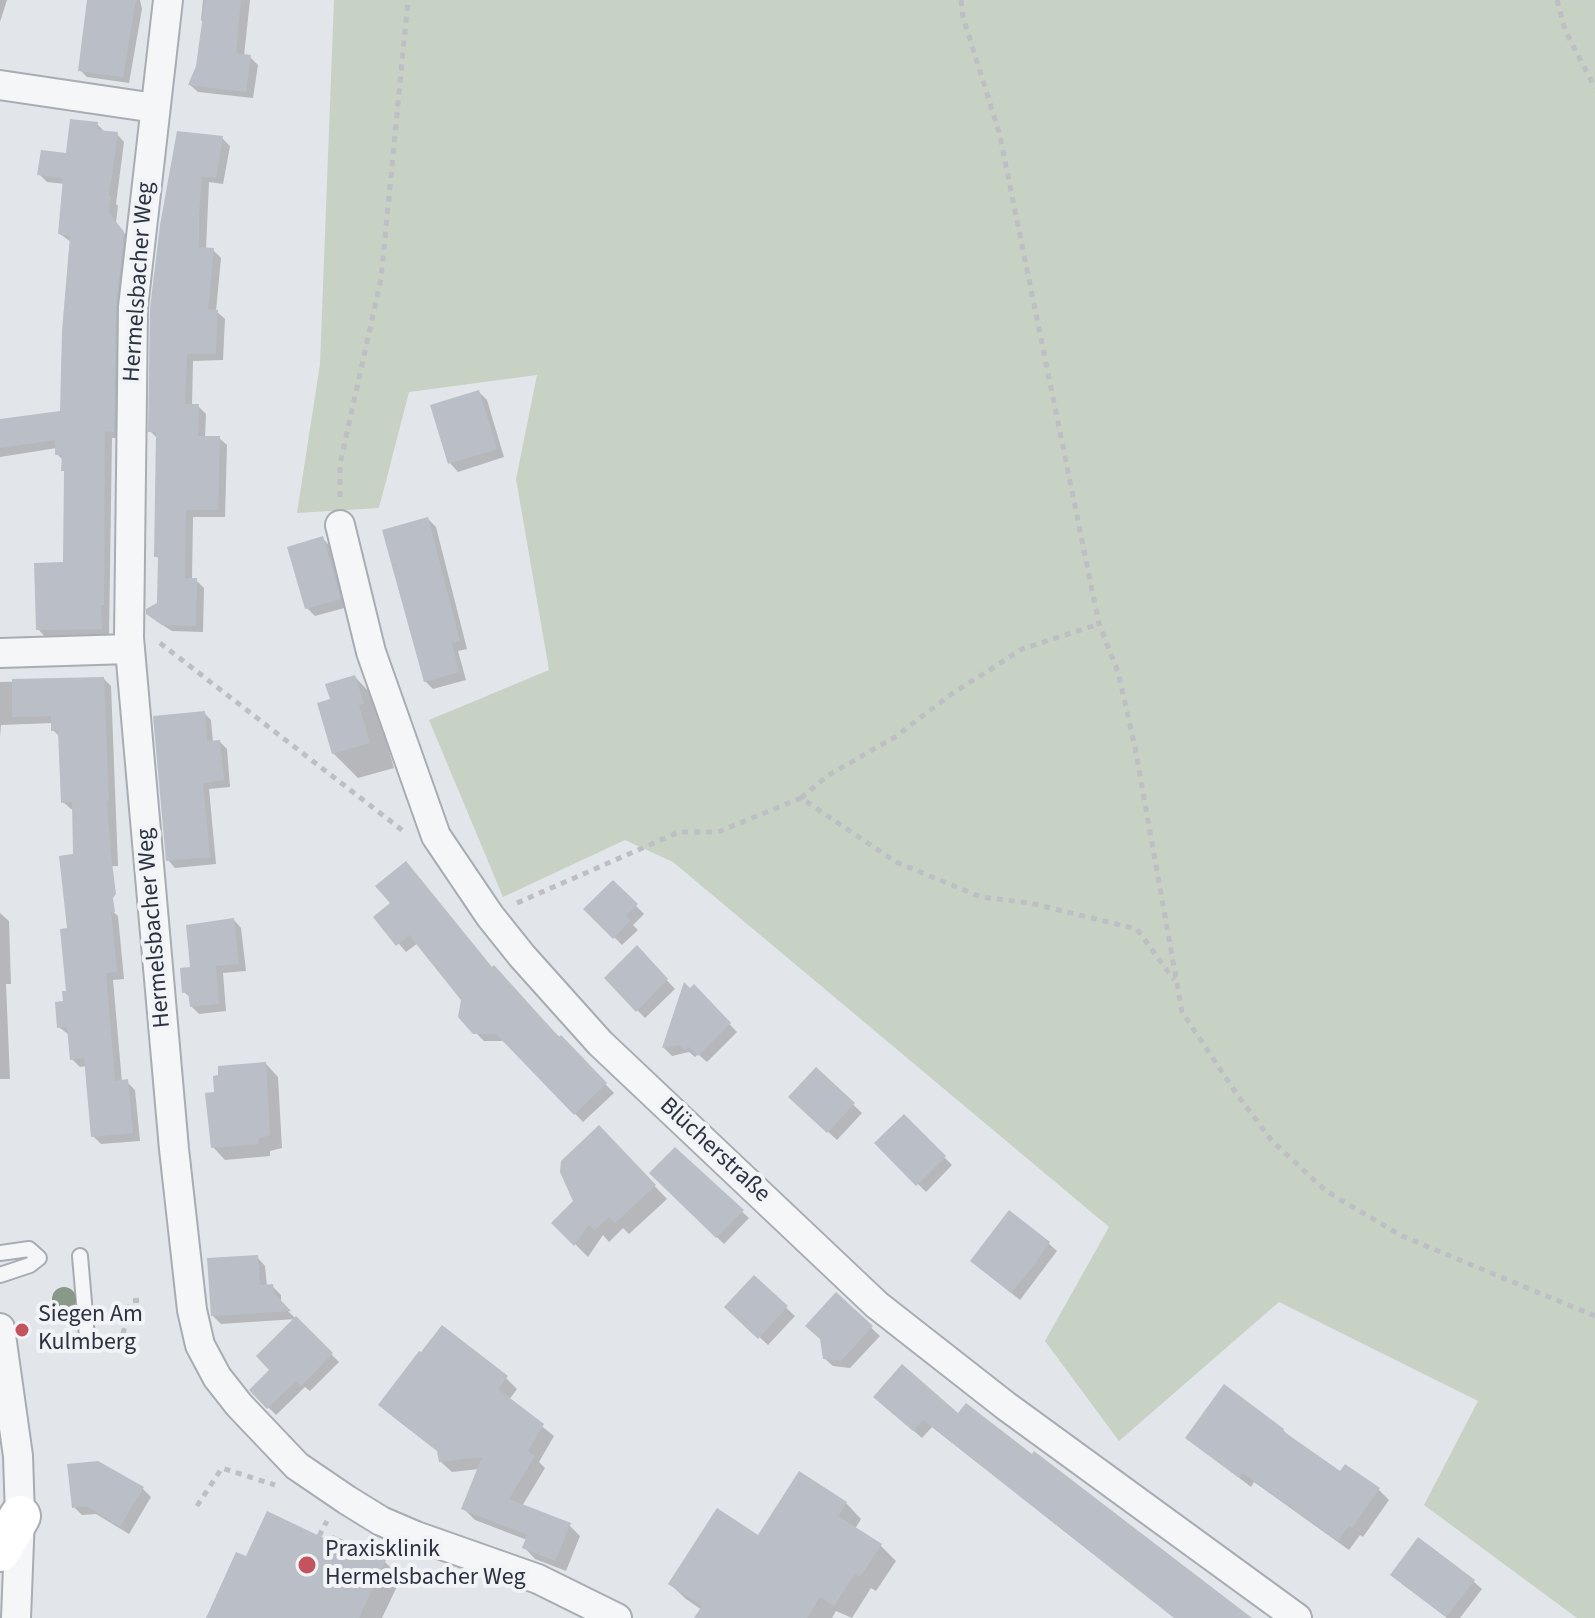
<!DOCTYPE html>
<html>
<head>
<meta charset="utf-8">
<style>
	body { margin:0 }
	canvas { display:block; background:#e2e5e9 }
</style>
</head>
<body>
<canvas width="1595" height="1618"></canvas>
<script>
const context = document.querySelector('canvas').getContext('2d');
context.lineJoin = 'round';
function fillPath(path, color) {
  context.fillStyle = color;
  context.fill(path, 'evenodd');
}
function stroke(path, color, width, dash) {
  context.strokeStyle = color;
  context.lineWidth = width;
  context.lineCap = dash ? 'butt' : 'round';
  context.setLineDash(dash || []);
  context.stroke(path);
}
function label(font, color, halo, rows, align = 'center') {
  context.font = font + ' "Source Sans 3",sans-serif';
  context.lineWidth = 8;
  context.setLineDash([]);
  context.textBaseline = 'middle';
  context.strokeStyle = halo;
  context.fillStyle = color;
  for (const [text, x, y, turn = 0] of rows) {
    context.save();
    context.translate(x, y);
    context.rotate((+turn || 0) * Math.PI / 180);
    context.textAlign = isNaN(turn) ? turn : align;
    if (halo) context.strokeText(text, 0, 0);
    context.fillText(text, 0, 0);
    context.restore();
  }
}
fillPath(new Path2D(`
	M334 0H1595V1618H1577L1424 1505 1478 1401 1279 1302 1119 1441 1045 1341 1109 1227 673 862 625 840 503 897 429 720 549 670 516 479 537 375 409 392 379 508 297 513 320 364Z`), '#c7d2c4');
fillPath(new Path2D(`
	M0 0H7L0 22Z
	M89 0H140L142 9 129 83 87 77 80 70Z
	M203 0H250L244 56 250 57 258 65 253 98 198 92 190 85 198 67 204 23 201 20Z
	M97 124 105 132 117 134 124 142 116 204 118 206 116 222 131 242 122 438H112L109 636 45 637 38 629 65 564 66 473 63 470 64 461 57 454V448L0 457V421L62 413 71 242 60 234 65 184 47 182 39 174 67 155Z
	M222 138 230 146 223 184 209 182 206 250H213L221 258 216 311 225 319 223 360 193 361 192 406H198L206 414 205 438H219L227 445 225 517H193L192 580H196L204 588 203 632 172 631 156 621 160 560 156 556 158 439 150 431 161 225Z
	M479 392 487 400 504 457 458 472 450 463Z
	M428 519 436 527 467 649 458 651 466 680 433 689 425 681Z
	M323 539 331 547 348 607 315 616 307 608Z
	M355 677 379 702 387 728 383 730 394 768 358 778 333 753 332 700Z
	M104 679 111 686 118 866 83 867 74 809H71L63 802 61 738 53 730V723L1 725 0 738V682Z
	M204 713 211 720 213 743 220 742 227 749 230 787 209 789 216 864 175 868 168 860Z
	M613 882 644 914 633 925 638 930 622 945 586 909Z
	M109 908 118 916 124 979 113 980 122 1082H127L135 1090 140 1141 101 1144 93 1136 86 1066 80 1067 72 1059 69 1035 59 1027 69 993Z
	M0 913 9 921 11 984H6L10 1079H0Z
	M376 917 493 969 614 1093 583 1122 506 1041H484L475 1032 463 999 418 943 406 952Z
	M234 920 241 928 246 971 223 973 226 1011 199 1014 191 1006V998L184 992 192 969Z
	M637 948 675 989 645 1018 606 978Z
	M685 986 690 991 694 987 737 1032 707 1062 698 1054 695 1057 689 1052 672 1056 664 1048Z
	M266 1064 278 1077 282 1148 270 1151V1156L225 1160 213 1147 216 1094Z
	M816 1069 862 1113 837 1140 799 1105Z
	M904 1117 952 1165 926 1192 877 1143Z
	M599 1128 667 1199 629 1234 623 1228 609 1242 603 1235 588 1257 554 1223 576 1201Z
	M675 1150 749 1218 724 1244 651 1173Z
	M1048 1243 1057 1251 1020 1300 980 1268Z
	M257 1257 265 1266 267 1286H272L281 1295V1304L339 1362 310 1391 305 1387 276 1415 251 1390 272 1370 296 1319 221 1324 213 1316Z
	M754 1278 795 1316 768 1345 735 1315Z
	M836 1295 880 1336 850 1368 833 1366 824 1358Z
	M506 1378 517 1389 509 1400 554 1436 539 1462 545 1468 522 1506 569 1525 580 1536 566 1571 535 1559 524 1547 527 1540 475 1520 464 1509 479 1469 452 1472 440 1461V1453L392 1416Z
	M884 1405 958 1416 1248 1618H1175L932 1427 922 1438Z
	M1283 1430 1294 1441 1340 1474 1379 1490 1389 1500 1363 1537 1360 1535 1349 1550 1254 1482 1251 1487 1188 1438Z
	M97 1464 143 1489 151 1497 129 1534 96 1514 82 1515 74 1507Z
	M846 1503 861 1519 855 1529 880 1545 896 1561 876 1591 871 1588 852 1618 836 1611 832 1618H697L702 1610 686 1599 670 1584 759 1538Z
	M331 1544 385 1562 401 1578 382 1618H224L247 1559Z
	M1473 1581 1482 1589 1460 1618H1447L1401 1583Z`), '#0003');
fillPath(new Path2D(`
	M87 0H136L123 77 78 71Z
	M205 0H241L236 53 251 55 246 92 188 85 196 66Z
	M70 119 98 122 97 130 118 132 109 196H111L109 213 124 232 116 307 114 432 105 431 104 605H101L102 629 36 630 34 563 63 562 64 471H61L62 455H55V440L0 448V419L60 411 62 331 70 236 58 234 63 178 37 175 41 150 66 153Z
	M177 131 223 136 216 178 202 176 199 214V247L214 248 208 309 218 310 216 354H187L185 404H199L198 436H220L218 510H186L185 578H197L196 626 162 625 146 614V609L157 603 158 557H154L156 432H148L150 308 160 225Z
	M479 390 497 449 448 464 430 405Z
	M428 517 460 641 452 643 459 672 424 682 382 530Z
	M323 536 341 599 305 609 287 547Z
	M355 675 364 703 359 705 370 743 332 754 317 703 330 699 325 684Z
	M104 677 109 801H107L111 855 116 894 113 898 115 912H111L117 972 106 973 115 1081 128 1079 133 1133 91 1137 84 1058 70 1060 67 1027 57 1028 55 1002 63 1001 62 991H66L60 929 67 928 59 856 73 854 72 802 61 803 58 731H51V716L12 717V679Z
	M205 711 207 741 220 740 224 780 203 783 210 857 166 861 153 716Z
	M406 861 492 967 494 965 559 1037 561 1035 607 1083 574 1115 496 1034H473L458 1017 461 1000 409 935 396 946 373 917 390 903 375 886Z
	M613 880 638 904 626 916 631 920 613 939 583 909Z
	M234 918 239 964 216 966 219 1004 190 1007 188 992 182 993 180 968 190 967 186 925Z
	M637 945 668 979 636 1012 604 978Z
	M684 982 690 988 694 984 731 1023 698 1056 689 1047 685 1050 679 1045 662 1048Z
	M266 1062 270 1135 258 1139V1144L211 1148 205 1093 214 1092 213 1076 218 1075V1066Z
	M816 1067 855 1103 827 1133 788 1097Z
	M904 1114 946 1156 916 1186 874 1143Z
	M599 1125 656 1185 615 1223 609 1217 595 1230 589 1225 574 1246 551 1223 573 1201 560 1172 561 1161Z
	M675 1147 744 1210 716 1238 649 1173Z
	M1009 1210 1050 1242 1036 1263 1011 1293 970 1261Z
	M258 1255 260 1285 273 1284 274 1293 291 1311 211 1316 207 1258Z
	M754 1275 788 1306 758 1339 724 1307Z
	M836 1292 873 1326 841 1361 823 1359 820 1339 805 1326Z
	M296 1316 333 1353 301 1386 296 1381 267 1409 249 1390 269 1370 256 1356Z
	M442 1325 508 1376 498 1389 544 1424 528 1451 535 1456 509 1499 571 1523 555 1561 522 1548 527 1535 461 1509 482 1457 439 1462 437 1451 378 1405 419 1351 421 1352Z
	M902 1364 958 1413 966 1403 1032 1454 1034 1451 1252 1618H1174L923 1420 913 1431 873 1397Z
	M1224 1384 1284 1429 1283 1431 1340 1471 1345 1464 1380 1488 1352 1528 1349 1526 1338 1541 1243 1473 1239 1478 1185 1438Z
	M98 1461 144 1487 120 1527 86 1506 72 1508 67 1464Z
	M799 1471 847 1502 838 1516 882 1544 860 1577 855 1574 834 1606 820 1597 807 1618H694L702 1606 668 1584 717 1508 758 1535Z
	M267 1511 330 1541 333 1535 386 1560 359 1618H206L236 1552 246 1556Z
	M1418 1537 1475 1580 1446 1617 1390 1575Z`), '#babec6');
const service = new Path2D(`
	M0 1253 29 1249 39 1258 30 1265 0 1275
	M80 1256 87 1337`);
const minor = new Path2D(`
	M168 0 133 307 129 638 174 1149 192 1310 200 1345 217 1377 239 1405 297 1466 347 1500 381 1521 416 1536 538 1579 617 1618
	M0 85 155 108
	M340 525 371 652 436 836 490 916 522 956 600 1043 877 1305 1006 1406 1297 1618
	M0 653 129 649
	M0 1328 18 1456 20 1516 16 1618`);
const secondary = new Path2D(`
	M0 1551 20 1516`);
stroke(service, '#a8acb3', 18);
stroke(minor, '#a8acb3', 32);
stroke(secondary, '#a8acb3', 44);
stroke(new Path2D(`
	M961 0 963 17 999 132 1099 624 1118 672 1135 747 1182 1012 1236 1093 1272 1141 1326 1191 1402 1236 1595 1316
	M1557 0 1565 30 1595 88
	M340 497V464L381 279 408 0
	M160 643 402 830
	M801 798 827 776 895 737 950 695 1022 649 1099 624
	M517 903 679 832H718L801 798 896 862 981 897 1030 903 1137 929 1174 980
	M123 1334 131 1301 142 1300
	M197 1506 222 1468 275 1485
	M319 1536 327 1521`), '#bdbfc4', 5, [6, 6]);
stroke(service, '#f5f6f8', 14);
stroke(minor, '#f5f6f8', 28);
stroke(secondary, '#fff', 40);
context.fillStyle = '#889989';
for (const [x, y] of [
	[64,1299]
]) {
  context.beginPath();
  context.arc(x, y, 12, 0, 2 * Math.PI);
  context.fill();
}
for (const [x, y, r, color] of [
	[22,1330,8,"#c2545e"],
	[307,1565,10,"#c2545e"]
]) {
  const dot = new Path2D();
  dot.arc(x, y, r, 0, 2 * Math.PI);
  context.fillStyle = color;
  context.fill(dot);
  stroke(dot, '#f2f3f7', 3);
}
label('24px', '#2c3240', '#f2f3f7', [
	["Hermelsbacher Weg",140,282,-86],
	["Hermelsbacher Weg",155,928,-95],
	["Blücherstraße",714,1151,43]
]);
label('24px', '#2c3240', '#f2f3f7', [
	["Siegen Am",38,1316],
	["Kulmberg",38,1344],
	["Praxisklinik",325,1551],
	["Hermelsbacher Weg",325,1579]
], 'left');
</script>
</body>
</html>
